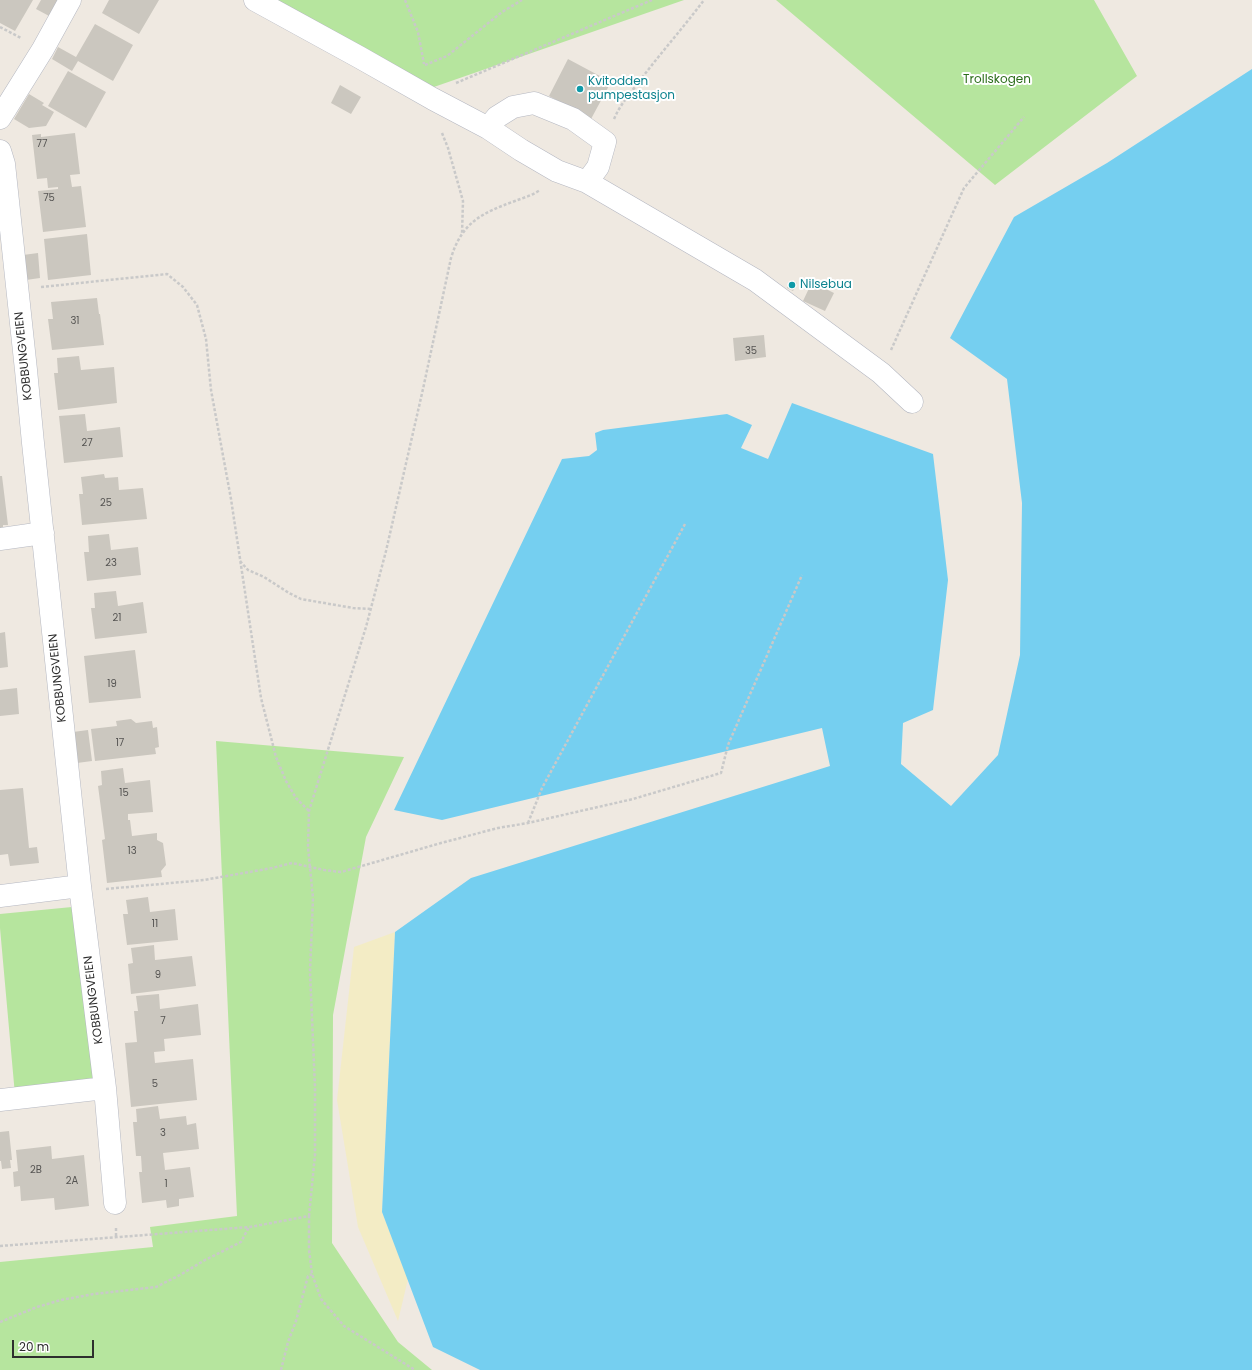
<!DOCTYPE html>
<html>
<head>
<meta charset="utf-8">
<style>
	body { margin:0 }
	#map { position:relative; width:1252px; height:1370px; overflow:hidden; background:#efe9e1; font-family:Poppins,sans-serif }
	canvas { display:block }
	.scale { position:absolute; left:12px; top:1340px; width:82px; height:18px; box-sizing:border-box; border:2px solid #2e2e2e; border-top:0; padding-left:5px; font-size:12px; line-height:14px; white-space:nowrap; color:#2e2e2e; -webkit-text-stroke:3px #fff; paint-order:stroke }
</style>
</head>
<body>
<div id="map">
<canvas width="1252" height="1370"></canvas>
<div class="scale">20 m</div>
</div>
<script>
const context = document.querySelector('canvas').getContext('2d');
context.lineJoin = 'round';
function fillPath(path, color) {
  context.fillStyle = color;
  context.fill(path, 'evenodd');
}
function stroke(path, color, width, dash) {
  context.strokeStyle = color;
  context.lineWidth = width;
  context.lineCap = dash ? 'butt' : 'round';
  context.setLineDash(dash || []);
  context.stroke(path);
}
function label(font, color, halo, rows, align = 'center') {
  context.font = font + ' Poppins,sans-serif';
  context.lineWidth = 4;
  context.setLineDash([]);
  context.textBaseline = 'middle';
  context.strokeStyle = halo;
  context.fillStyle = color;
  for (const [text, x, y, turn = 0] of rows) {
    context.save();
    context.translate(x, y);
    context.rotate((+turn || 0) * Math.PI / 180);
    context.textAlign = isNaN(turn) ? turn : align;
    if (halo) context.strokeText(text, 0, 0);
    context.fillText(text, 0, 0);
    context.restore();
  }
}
fillPath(new Path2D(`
	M274 0H684L431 88Z
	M776 0H1094L1137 76 995 185Z
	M216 741 404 757 366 837 333 1015 332 1243 398 1342 432 1370H0V1262L153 1247 150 1227 237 1216Z
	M72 907 101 1087 15 1095 0 928V914Z`), '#b6e59e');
fillPath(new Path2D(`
	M395 932 382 1212 408 1279 398 1321 358 1227 337 1100 354 947Z`), '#f3ecc5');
fillPath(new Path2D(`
	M1252 69V1370H480L433 1347 382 1212 395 932 471 878 830 766 822 728 442 820 394 810 562 459 589 456 597 450 595 433 603 430 727 414 752 425 741 448 768 459 792 403 933 454 948 580 933 710 903 723 901 764 951 806 998 755 1020 655 1022 503 1007 379 950 338 1014 217 1107 163Z`), '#75cff0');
fillPath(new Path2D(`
	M0 0H33L15 31 0 23Z
	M41 0H60L51 17 36 9Z
	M109 0H159L139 34 102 13Z
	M95 24 133 45 113 81 78 61 72 71 52 59 58 47 76 57Z
	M568 59 611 82 591 119 549 96Z
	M68 71 106 92 86 128 48 106Z
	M340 85 361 97 351 114 331 103Z
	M29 94 44 103 42 105 54 112 46 126 29 128 14 119Z
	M75 133 80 174 70 175 72 187 81 186 86 227 43 232 38 191 58 189V187L48 188 47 178 37 179 32 135 41 134V137Z
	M87 234 91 275 48 280 44 239Z
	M38 253 40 278 26 280 23 255Z
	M791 280 797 283 793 291 787 288Z
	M812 282 834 293 825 311 803 301Z
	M97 298 99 314H100L104 345 52 350 48 319H53L51 302Z
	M764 335 766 357 735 361 733 338Z
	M79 356 81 370 114 367 117 403 58 410 54 373H58L57 358Z
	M85 414 87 431 120 427 123 457 64 463 59 416Z
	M104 474 105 478 118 477 119 490 143 488 147 519 82 525 79 494H83L81 477Z
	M0 476H2L8 525H3V527L0 528Z
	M109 534 111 550 138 547 141 575 87 581 84 552H89L88 536Z
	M116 591 118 606 143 602 147 633 95 639 91 608H95L94 593Z
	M5 632 8 667 0 668V633Z
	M135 650 141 698 89 703 84 656Z
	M17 688 19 714 0 716V690Z
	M131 719 136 723 152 721 153 728 157 727 159 747 155 748 156 754 95 761 91 729 117 726 116 721Z
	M88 730 92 761 77 763 73 732Z
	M123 768 125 783 150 780 153 812 128 814V820H130L132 836 157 833V840L163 843 166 865 161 871 162 877 107 883 102 840 105 839 98 786 102 785 101 771Z
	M23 788 29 848 37 847 39 863 10 866 8 854 0 855V790Z
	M148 897 150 912 175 909 178 940 127 945 123 914H128L126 900Z
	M154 945 155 960 192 956 196 986 131 994 128 964 133 963 131 948Z
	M159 994 160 1009 198 1004 201 1035 164 1039 165 1051 154 1052 155 1063 193 1059 197 1100 131 1107 125 1043 137 1042 134 1011H138L136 996Z
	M158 1106 160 1119 186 1116 187 1125 196 1123 199 1149 163 1153 165 1170 190 1167 194 1197 179 1199V1206L167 1208 166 1200 142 1203 139 1172H142L141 1156H136L133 1122H137L136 1109Z
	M9 1131 12 1160H10L11 1168 2 1169 1 1161H0V1132Z
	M51 1146 52 1159 84 1155 89 1206 55 1210 54 1198 21 1201 20 1186 14 1187 13 1172 18 1171 16 1150Z`), '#cbc7bf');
const street = new Path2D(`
	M255 0 359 57 433 99 488 128 521 150 557 171 587 182 755 280 881 373 912 402
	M0 118 43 49 70 0
	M488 128 497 117 513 107 534 103 573 119 605 142 598 167 587 182
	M0 151 4 164 26 370 33 443 80 886 105 1088 115 1203
	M0 539 43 533
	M0 896 80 886
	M0 1100 105 1088`);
stroke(street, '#b4b7c1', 23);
stroke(new Path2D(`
	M405 0 418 32 424 64
	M0 27 21 38
	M425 65 447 56 502 12 522 0
	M456 83 652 0
	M614 119C620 105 629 95 638 83 659 55 683 28 704 0
	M442 133 448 148 463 201 462 234
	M41 287 167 274 183 287 197 305 206 339 211 390 231 499 261 698 276 757 286 781 296 798 309 811
	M891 350 964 188 1024 117
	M240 561 248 570 264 577 289 593 301 599 353 608 371 609
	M528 823 542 788 685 524
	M106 889 204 880 272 868 292 863 324 870 341 872 441 843 498 828 528 823 633 799 721 773 728 745 802 575
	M309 1216 315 1155V1087L310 972 313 898 308 847 309 811 366 627 386 551 423 389 451 258C462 222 482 213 515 201 523 198 533 195 540 190
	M116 1228V1238
	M0 1246 250 1227 309 1216V1250L312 1274 321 1299 344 1326 415 1370
	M0 1322 37 1307 61 1300 94 1294 156 1287 180 1275 205 1260 241 1242 249 1227
	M281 1370 288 1342 296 1321 308 1276 312 1274`), '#c9c9c9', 2.5, [3, 2]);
stroke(street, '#fff', 22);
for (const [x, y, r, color] of [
	[580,89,4,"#0f9aa8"],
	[792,285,4,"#0f9aa8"]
]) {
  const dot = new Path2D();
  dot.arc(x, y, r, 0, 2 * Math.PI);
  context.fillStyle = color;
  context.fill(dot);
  stroke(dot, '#fff', 1.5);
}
label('10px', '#555452', null, [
	["77",42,144],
	["75",49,198],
	["31",75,321],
	["35",751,351],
	["27",87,443],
	["25",106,503],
	["23",111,563],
	["21",117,618],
	["19",112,684],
	["17",120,743],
	["15",124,793],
	["13",132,851],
	["11",155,924],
	["9",158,975],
	["7",163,1021],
	["5",155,1084],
	["3",163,1133],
	["2B",36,1170],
	["2A",72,1181],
	["1",166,1184]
]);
label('12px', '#2c6e1b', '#fff', [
	["Trollskogen",997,80]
]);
label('12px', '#0d838f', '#fff', [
	["Kvitodden",588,82],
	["pumpestasjon",588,96],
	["Nilsebua",800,285]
], 'left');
label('12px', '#2e2e2e', '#fff', [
	["KOBBUNGVEIEN",24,356,-96],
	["KOBBUNGVEIEN",58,678,-96],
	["KOBBUNGVEIEN",94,1000,-97]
]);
</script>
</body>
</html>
